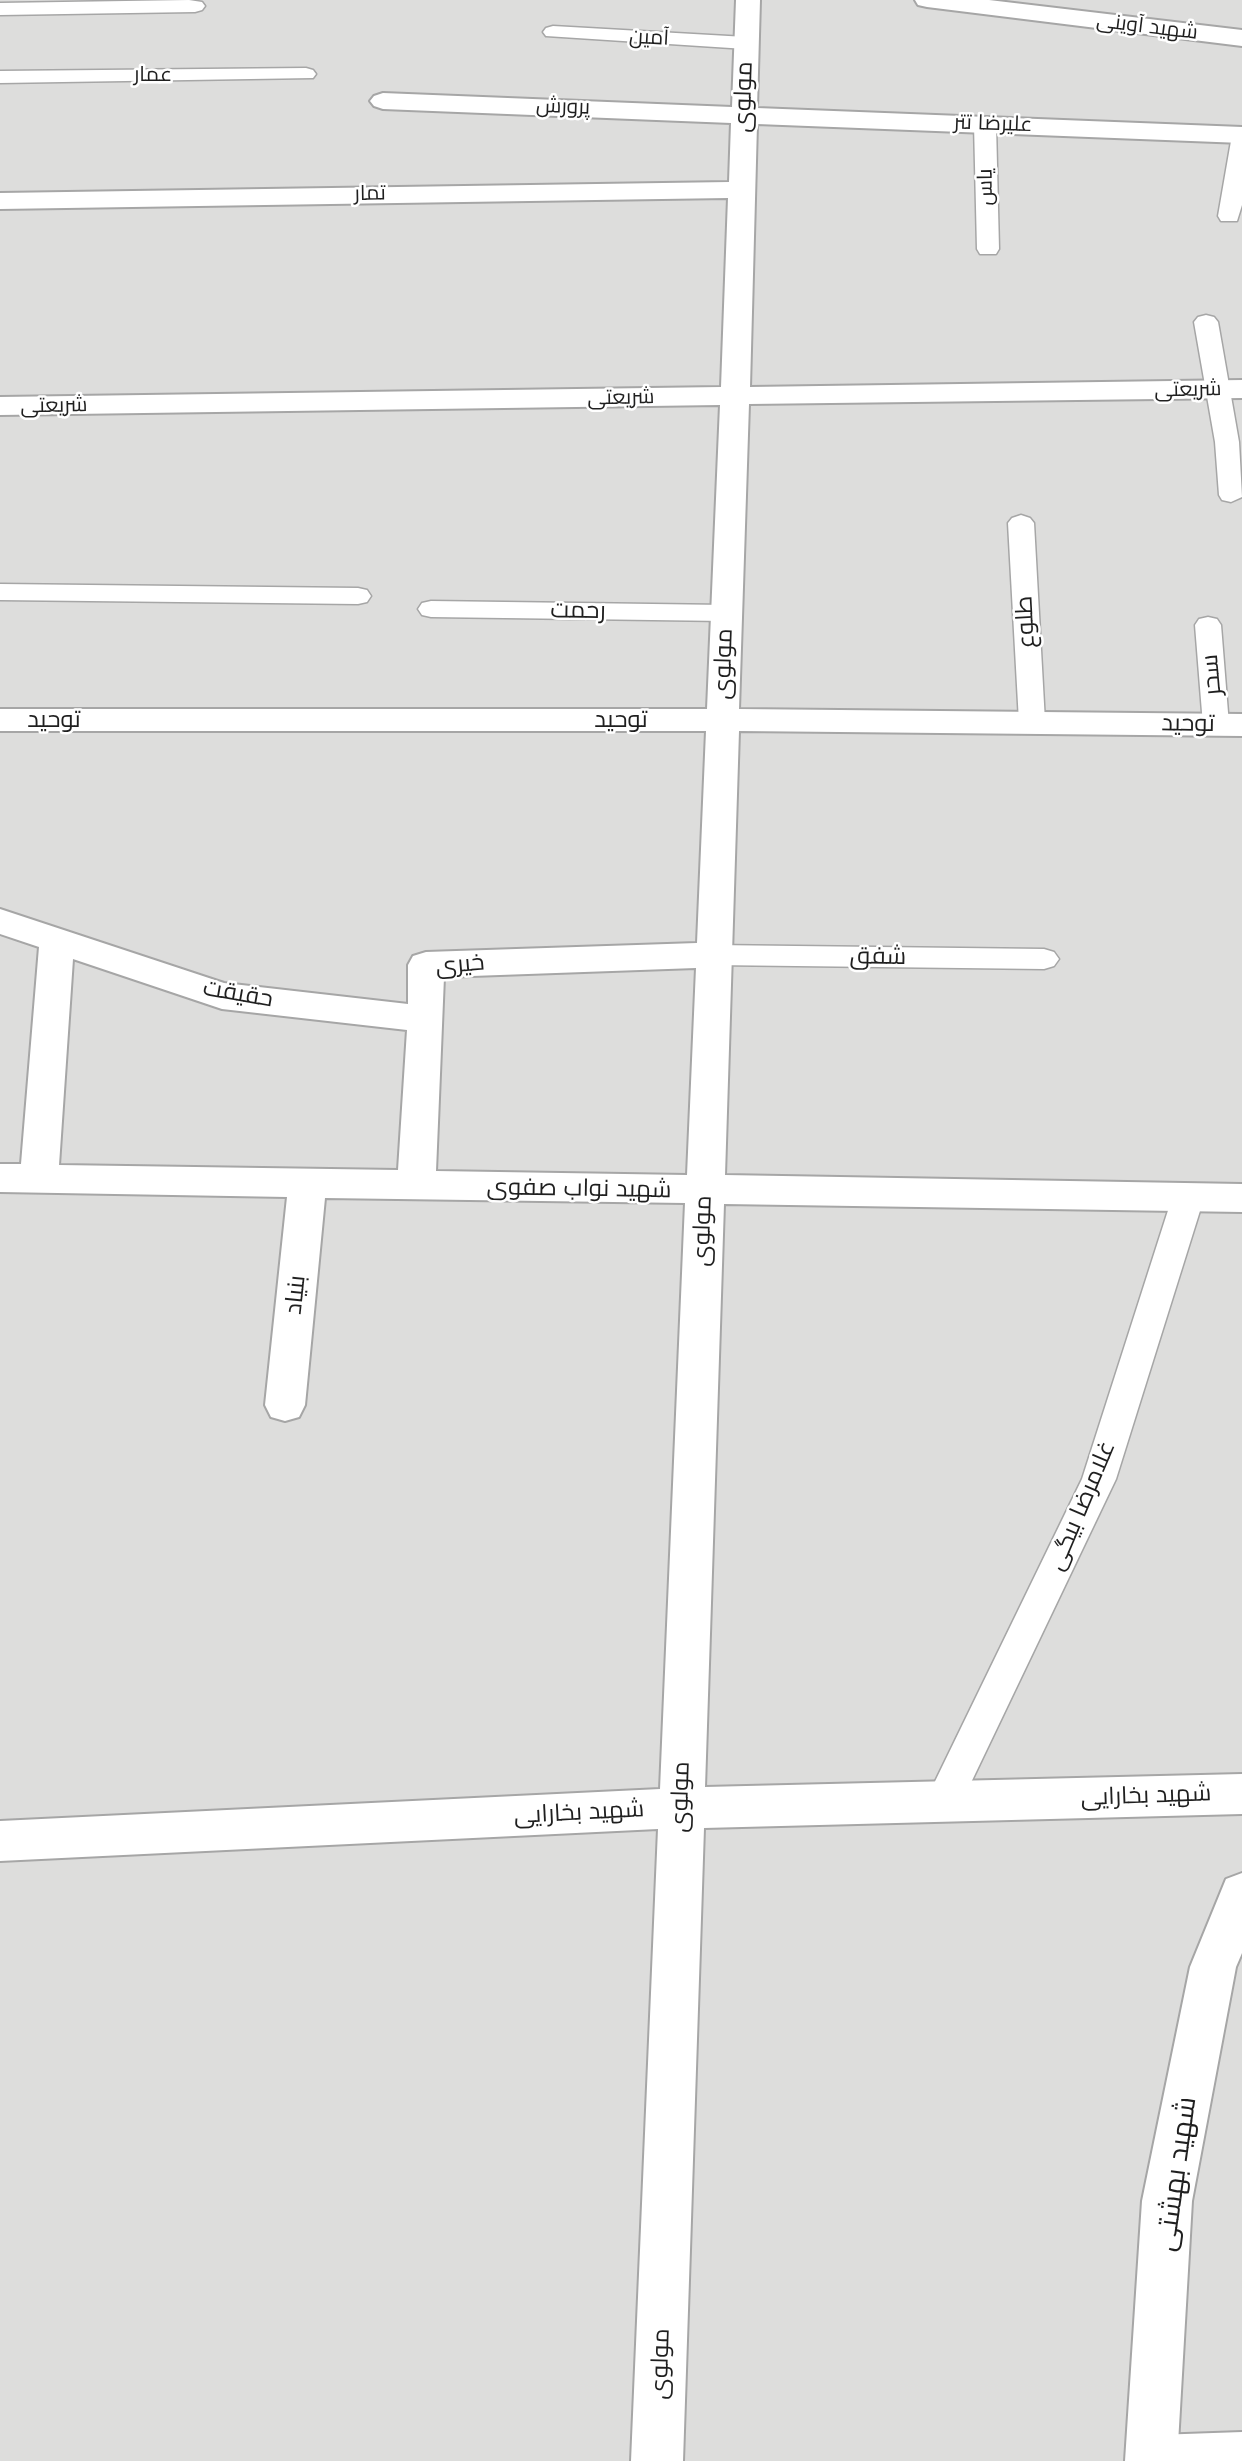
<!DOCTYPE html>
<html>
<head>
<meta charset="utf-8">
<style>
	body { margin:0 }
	canvas { display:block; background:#f0efe6 }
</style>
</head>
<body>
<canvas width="1242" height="2461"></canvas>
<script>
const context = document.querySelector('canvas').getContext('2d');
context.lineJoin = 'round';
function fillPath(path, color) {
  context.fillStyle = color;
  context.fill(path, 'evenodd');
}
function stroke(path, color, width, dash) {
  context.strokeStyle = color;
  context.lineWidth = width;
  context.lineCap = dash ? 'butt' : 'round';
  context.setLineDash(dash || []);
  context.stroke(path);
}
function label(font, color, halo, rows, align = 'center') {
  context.font = font + ' Helvetica,Cairo,sans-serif';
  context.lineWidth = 5;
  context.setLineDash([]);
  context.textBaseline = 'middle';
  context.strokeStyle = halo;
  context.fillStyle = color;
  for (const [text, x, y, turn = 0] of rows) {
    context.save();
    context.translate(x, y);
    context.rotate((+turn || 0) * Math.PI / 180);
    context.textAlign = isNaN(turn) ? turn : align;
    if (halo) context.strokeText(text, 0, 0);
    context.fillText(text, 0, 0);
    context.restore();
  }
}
fillPath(new Path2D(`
	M0 0H1242V2461H0Z`), '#dddddc');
const service = new Path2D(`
	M189 0 202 2 205 6 202 10 195 12 0 15V3Z
	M553 26 746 37 753 39 756 43 753 47 746 49 546 36 543 32 546 28Z
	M306 68 313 70 316 74 313 78 0 83V71Z
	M985 118 993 119 996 124 999 249 996 254H980L977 249 974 124 977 119Z
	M1242 135V205L1237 221H1221L1218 216 1231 141 1234 136Z
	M1206 315 1214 317 1218 322 1239 442 1242 497 1231 502 1222 500 1219 495 1215 442 1194 322 1198 317Z
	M1021 515 1030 518 1034 523 1045 722 1041 728 1032 731 1023 728 1019 722 1008 523 1012 518Z
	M0 584 358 588 367 590 371 596 367 602 358 604 0 600Z
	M431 601 726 605 735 607 739 613 735 619 726 621 431 617 422 615 418 609 422 603Z
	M1208 617 1217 619 1221 625 1229 725 1226 731 1216 734 1206 731 1203 725 1195 625 1199 619Z
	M713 945 1044 949 1054 952 1059 959 1054 966 1044 969 713 965 703 962 699 955 703 948Z
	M1188 1186 1199 1190 1204 1198 1116 1479 956 1814 943 1818 930 1814 925 1802 1082 1479 1172 1198 1177 1190Z`);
const minor = new Path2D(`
	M736 0H760L757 108 1242 127V143L757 124 750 387 1242 380V398L749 404 739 709 1242 714V736L739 731 725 1175 1242 1184V1212L724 1204 705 1787 1242 1774V1814L704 1828 683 2461H631L658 1829 0 1861V1821L660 1789 685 1203 325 1198 305 1405 299 1417 285 1421 271 1417 265 1405 287 1197 0 1192V1164H21L39 947 0 934V909L224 983 408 1004V965L413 956 426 952 697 943 706 731H0V709H707L720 405 0 415V397L721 387 728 198 0 209V193L729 182 731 123 383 109 374 106 370 101 374 96 383 93 732 107ZM73 959 222 1009 407 1030 398 1170 59 1165ZM696 968 687 1175 436 1171 444 977Z
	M1242 2432V2461H1130L1138 2443 1156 2435Z`);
const tertiary = new Path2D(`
	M915 0H989L1242 30V46L927 7 918 5Z
	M1242 1873V1953L1236 1967 1192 2201 1177 2461H1125L1142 2201 1190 1967 1226 1879Z`);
stroke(service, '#a6a6a6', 3);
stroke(minor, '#a6a6a6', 4);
stroke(tertiary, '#a6a6a6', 4);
fillPath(service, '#fff');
fillPath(minor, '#fff');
fillPath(tertiary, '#fff');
label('21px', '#1f1f1f', '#fff', [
	["شهید آوینی",1147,27,7],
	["آمین",649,38,3],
	["عمار",153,75],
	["پرورش",563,107,2],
	["علیرضا تتر",993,124,2],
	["یاس",986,187,-91],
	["تمار",370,194,-1],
	["شریعتی",1188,390,-1],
	["شریعتی",621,398,-1],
	["شریعتی",54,406,-1]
]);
label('24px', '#1f1f1f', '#fff', [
	["مولوی",744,97,-88],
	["رحمت",578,611,1],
	["طلوع",1026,622,-93],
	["مولوی",724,664,-88],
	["سحر",1212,675,-95],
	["توحید",54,720],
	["توحید",621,720],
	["توحید",1188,724,1],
	["شفق",878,957,1],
	["خیری",460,965,-5],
	["حقیقت",238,994,10],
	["شهید نواب صفوی",579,1189,1],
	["مولوی",703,1231,-88],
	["بنیاد",296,1295,-84],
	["غلامرضا بیگی",1082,1506,-67],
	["شهید بخارایی",1146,1796,-2],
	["مولوی",681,1797,-88],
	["شهید بخارایی",579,1813,-3],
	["مولوی",661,2364,-88]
]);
label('28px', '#1f1f1f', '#fff', [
	["شهید بهشتی",1177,2174,-82]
]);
</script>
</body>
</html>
